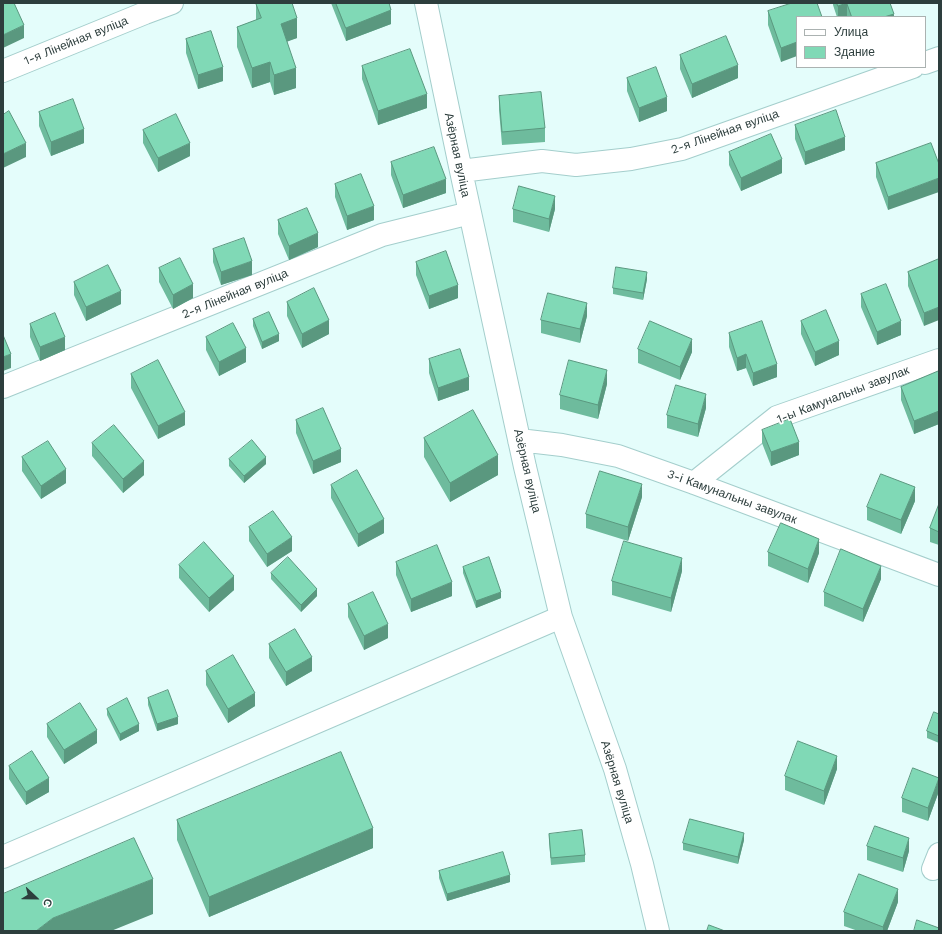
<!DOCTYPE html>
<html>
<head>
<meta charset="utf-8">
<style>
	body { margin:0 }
	#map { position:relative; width:942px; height:934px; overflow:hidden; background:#e4fdfb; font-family:"Work Sans",sans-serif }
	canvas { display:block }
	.frame { position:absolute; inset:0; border:4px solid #2d3e3d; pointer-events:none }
	.legend { position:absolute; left:796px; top:16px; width:130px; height:52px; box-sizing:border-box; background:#fff; border:1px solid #abb2b1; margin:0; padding:5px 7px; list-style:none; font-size:12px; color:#2d3e3d }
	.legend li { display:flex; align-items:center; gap:8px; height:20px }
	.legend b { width:20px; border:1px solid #abb2b1 }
	.north { position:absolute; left:16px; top:878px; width:40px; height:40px; -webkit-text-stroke:3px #fff; paint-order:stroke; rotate:112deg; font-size:11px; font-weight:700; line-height:16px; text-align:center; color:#2d3e3d }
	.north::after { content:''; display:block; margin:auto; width:14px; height:18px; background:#2d3e3d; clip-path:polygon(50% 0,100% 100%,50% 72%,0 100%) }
</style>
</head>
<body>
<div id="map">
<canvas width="942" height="934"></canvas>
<div class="frame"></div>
<ul class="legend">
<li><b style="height:5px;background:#fff"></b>Улица</li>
<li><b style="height:11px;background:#80d9b6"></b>Здание</li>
</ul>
<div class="north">С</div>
</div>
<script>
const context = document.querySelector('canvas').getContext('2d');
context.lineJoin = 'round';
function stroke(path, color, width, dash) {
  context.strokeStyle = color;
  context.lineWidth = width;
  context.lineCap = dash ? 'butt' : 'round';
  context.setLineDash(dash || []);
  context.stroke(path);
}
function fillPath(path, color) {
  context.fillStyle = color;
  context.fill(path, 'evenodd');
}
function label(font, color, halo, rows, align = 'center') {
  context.font = font + ' "Work Sans",sans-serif';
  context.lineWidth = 3.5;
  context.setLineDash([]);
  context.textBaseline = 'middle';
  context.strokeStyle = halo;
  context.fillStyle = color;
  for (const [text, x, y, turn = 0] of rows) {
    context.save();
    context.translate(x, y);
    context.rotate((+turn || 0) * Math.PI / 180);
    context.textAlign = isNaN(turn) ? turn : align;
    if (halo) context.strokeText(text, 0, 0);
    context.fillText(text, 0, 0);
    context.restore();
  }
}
const minor = new Path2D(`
	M426 3 461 171 525 467 561 617 615 769 642 864 658 931
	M925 63 939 58
	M3 71 145 13 172 3
	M461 171 542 161 576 165 631 159 682 149 913 67
	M3 387 382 235 470 213
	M519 440 562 445 618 456 694 483 939 575
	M694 483 777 417 939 360
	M3 857 561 617
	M933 869 939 854`);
stroke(minor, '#a4cecc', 24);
stroke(minor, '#fff', 22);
fillPath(new Path2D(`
	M256 3H292L297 38 287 41 296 88 274 95 270 82 252 88 237 47V27L256 20Z
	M331 3H389L391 24 346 41Z
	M833 3H890L894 17H837L833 5Z
	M768 11 822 17 781 62 768 25Z
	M186 39 223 81 198 89 186 53Z
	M680 55 738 78 692 98 680 69Z
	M362 66 427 108 378 125 362 79Z
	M627 78 667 111 639 122 627 91Z
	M499 96 545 128V142L502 145 499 110Z
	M39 112 84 143 51 156 39 126Z
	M795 125 845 150 805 165 795 139Z
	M143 130 190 156 158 172 143 143Z
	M931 143 888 210 876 177V163Z
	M729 152 782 173 741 191 729 165Z
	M391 162 446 193 403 208 391 175Z
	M335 184 374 220 347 230 335 197Z
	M513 209H555L549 232 513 222Z
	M278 220 318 247 289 260 278 234Z
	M213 249 252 275 221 285 213 262Z
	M939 259 924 326 908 286V272Z
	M416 262 458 298 429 309 416 275Z
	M159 268 193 298 173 309 159 282Z
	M647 279 643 300 613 294V288Z
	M74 282 121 304 86 321 74 295Z
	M861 294 901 335 877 345 861 307Z
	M287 302 329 334 302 348 287 316Z
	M587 316 580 343 541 333V320Z
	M253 319 279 341 262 349 253 326Z
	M801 321 839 355 815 366 801 334Z
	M30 324 65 350 40 361 30 337Z
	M729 333 777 377 753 386 746 368 737 371 729 347Z
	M206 337 246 362 219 376 206 350Z
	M638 349 692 352 680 380 638 363Z
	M429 359 469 390 438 401 429 373Z
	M939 371V424L914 434 901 400V387Z
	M131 374 185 425 158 439 131 388Z
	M607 384 598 419 560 409V395Z
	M706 408 698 437 667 428V415Z
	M296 420 341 462 313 474 296 433Z
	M762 430 799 455 771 466 762 443Z
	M424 438 498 475 450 502 424 457Z
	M92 443 144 475 123 493 92 456Z
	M22 457 66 483 41 499 22 471Z
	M229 459 266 464 244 483 229 466Z
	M331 485 384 533 358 547 331 498Z
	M642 497 628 541 586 528V514Z
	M915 501 901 534 867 520V507Z
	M939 504V545L930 542V528Z
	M249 527 292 551 267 567 249 541Z
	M768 552 819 553 808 583 768 566Z
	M396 562 452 596 411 612 396 575Z
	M179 565 234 590 209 612 179 578Z
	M463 567 501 598 476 608 463 573Z
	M682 571 671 612 612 595V581Z
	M271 573 317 596 301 612 271 579Z
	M881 579 863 622 824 606V592Z
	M348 604 388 638 364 650 348 617Z
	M269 644 312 671 286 686 269 658Z
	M206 671 255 706 228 723 206 685Z
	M148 698 178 724 157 731 148 705Z
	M107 709 139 731 120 741 107 715Z
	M939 714V743L927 738V731Z
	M47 724 97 743 64 764 47 737Z
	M9 766 49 792 26 805 9 779Z
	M837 769 824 805 785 790V776Z
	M939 791 928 821 902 812V798Z
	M177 820 373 848 209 917 177 840Z
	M549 834 585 855V862L551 865 549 841Z
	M744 840 738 864 683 850V843Z
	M867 846 909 851 903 872 867 860Z
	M439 871 510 882 447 901 439 878Z
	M898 902 887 931H858L844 926V912Z`), '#6ebb9d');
fillPath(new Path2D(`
	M847 3V17H838V6Z
	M391 10V24L346 41V28Z
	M894 14V17H884Z
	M297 18V38L281 44V24Z
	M24 25V38L3 48V35Z
	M797 42V56L781 62V48Z
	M270 62V82L252 88V68Z
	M738 65V78L692 98V84Z
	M223 67V81L198 89V75Z
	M296 68V88L274 95V75Z
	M427 94V108L378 125V111Z
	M667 97V111L639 122V108Z
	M84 129V143L51 156V142Z
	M845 137V150L805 165V152Z
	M26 143V157L3 168V154Z
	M190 143V156L158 172V158Z
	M782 159V173L741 191V178Z
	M939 178V192L888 210V197Z
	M446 179V193L403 208V195Z
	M555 196V209L549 232V219Z
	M374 206V220L347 230V216Z
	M318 233V247L289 260V246Z
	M252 261V275L221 285V272Z
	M647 272V279L643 300V293Z
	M193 284V298L173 309V295Z
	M458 285V298L429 309V296Z
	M121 291V304L86 321V307Z
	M587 303V316L580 343V329Z
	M939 307V320L924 326V313Z
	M329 320V334L302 348V334Z
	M901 321V335L877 345V332Z
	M279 334V341L262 349V342Z
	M65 337V350L40 361V347Z
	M692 339V352L680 380V367Z
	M839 341V355L815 366V352Z
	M246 348V362L219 376V362Z
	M11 354V368L3 371V357Z
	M746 354V368L737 371V358Z
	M777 364V377L753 386V373Z
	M607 370V384L598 419V405Z
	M469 377V390L438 401V388Z
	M706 394V408L698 437V424Z
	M939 411V424L914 434V421Z
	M185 412V425L158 439V426Z
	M799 442V455L771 466V452Z
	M341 449V462L313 474V461Z
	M498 455V475L450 502V483Z
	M266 457V464L244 483V476Z
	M144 461V475L123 493V479Z
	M66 469V483L41 499V486Z
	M642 484V497L628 541V527Z
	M915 487V501L901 534V520Z
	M384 519V533L358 547V534Z
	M292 537V551L267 567V554Z
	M819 539V553L808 583V569Z
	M682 558V571L671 612V598Z
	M881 566V579L863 622V609Z
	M234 576V590L209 612V598Z
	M452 582V596L411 612V599Z
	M317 589V596L301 612V605Z
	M501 592V598L476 608V601Z
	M388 624V638L364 650V636Z
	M312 657V671L286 686V672Z
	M255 693V706L228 723V709Z
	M178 717V724L157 731V724Z
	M139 724V731L120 741V734Z
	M97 730V743L64 764V750Z
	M837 756V769L824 805V791Z
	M49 778V792L26 805V792Z
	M939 778V791L928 821V808Z
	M373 828V848L209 917V897Z
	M744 833V840L738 864V857Z
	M909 838V851L903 872V858Z
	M510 875V882L447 901V894Z
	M153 879V914L111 931H36L53 918Z
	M898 889V902L887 931H883V927Z`), '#5a987f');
const building = new Path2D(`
	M3 3H14L24 25 3 35Z
	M256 3H292L297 18 281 24 296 68 274 75 270 62 252 68 237 27 261 18Z
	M336 3H389L391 10 346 28Z
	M792 3H817L822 17H797V42L781 48 768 11Z
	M837 3H847L838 6Z
	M847 3H890L894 14 884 17H852Z
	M211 31 223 67 198 75 186 39Z
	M726 36 738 65 692 84 680 55Z
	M410 49 427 94 378 111 362 66Z
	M656 67 667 97 639 108 627 78Z
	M541 92 545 128 502 132 499 96Z
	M73 99 84 129 51 142 39 112Z
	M836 110 845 137 805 152 795 125Z
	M9 111 26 143 3 154V115Z
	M176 114 190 143 158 158 143 130Z
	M771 134 782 159 741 178 729 152Z
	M931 143 939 164V178L888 197 876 163Z
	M434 147 446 179 403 195 391 162Z
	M361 174 374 206 347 216 335 184Z
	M519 186 555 196 549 219 513 209Z
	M307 208 318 233 289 246 278 220Z
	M244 238 252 261 221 272 213 249Z
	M446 251 458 285 429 296 416 262Z
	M180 258 193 284 173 295 159 268Z
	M939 259V307L924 313 908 272Z
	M108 265 121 291 86 307 74 282Z
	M616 267 647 272 643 293 613 288Z
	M886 284 901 321 877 332 861 294Z
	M314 288 329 320 302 334 287 302Z
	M548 293 587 303 580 329 541 320Z
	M826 310 839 341 815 352 801 321Z
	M269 312 279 334 262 342 253 319Z
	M55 313 65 337 40 347 30 324Z
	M650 321 692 339 680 367 638 349Z
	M762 321 777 364 753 373 746 354 737 358 729 333Z
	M233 323 246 348 219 362 206 337Z
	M3 335 11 354 3 357Z
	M460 349 469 377 438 388 429 359Z
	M158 360 185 412 158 426 131 374Z
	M569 360 607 370 598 405 560 395Z
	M939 371V411L914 421 901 387Z
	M676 385 706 394 698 424 667 415Z
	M323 408 341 449 313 461 296 420Z
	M473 410 498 455 450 483 424 438Z
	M790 419 799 442 771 452 762 430Z
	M114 425 144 461 123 479 92 443Z
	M252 440 266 457 244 476 229 459Z
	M48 441 66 469 41 486 22 457Z
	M357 470 384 519 358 534 331 485Z
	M600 471 642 484 628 527 586 514Z
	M881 474 915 487 901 520 867 507Z
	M939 504V532L930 528Z
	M273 511 292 537 267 554 249 527Z
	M781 523 819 539 808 569 768 552Z
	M624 541 682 558 671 598 612 581Z
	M204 542 234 576 209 598 179 565Z
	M437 545 452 582 411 599 396 562Z
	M841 549 881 566 863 609 824 592Z
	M288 557 317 589 301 605 271 573Z
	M489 557 501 592 476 601 463 567Z
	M373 592 388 624 364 636 348 604Z
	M295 629 312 657 286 672 269 644Z
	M233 655 255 693 228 709 206 671Z
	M168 690 178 717 157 724 148 698Z
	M127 698 139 724 120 734 107 709Z
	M80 703 97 730 64 750 47 724Z
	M934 712 939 714V736L927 731Z
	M798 741 837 756 824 791 785 776Z
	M32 751 49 778 26 792 9 766Z
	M341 752 373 828 209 897 177 820Z
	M913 768 939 778 928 808 902 798Z
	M690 819 744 833 738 857 683 843Z
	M875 826 909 838 903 858 867 846Z
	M582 830 585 855 551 858 549 834Z
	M134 838 153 879 53 918 36 931H3V894Z
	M503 852 510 875 447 894 439 871Z
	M859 874 898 889 883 927 844 912Z
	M917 920 939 928V931H914Z
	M709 925 725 931H707Z`);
fillPath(building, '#80d9b6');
stroke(building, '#5a987f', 1);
label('12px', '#2d3e3d', '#fff', [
	["1-я Лінейная вуліца",76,41,-22],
	["2-я Лінейная вуліца",725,132,-19],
	["Азёрная вуліца",457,155,78],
	["2-я Лінейная вуліца",235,294,-22],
	["1-ы Камунальны завулак",843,395,-21],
	["Азёрная вуліца",527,471,77],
	["3-і Камунальны завулак",732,497,20],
	["Азёрная вуліца",617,782,73]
]);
</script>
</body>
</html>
